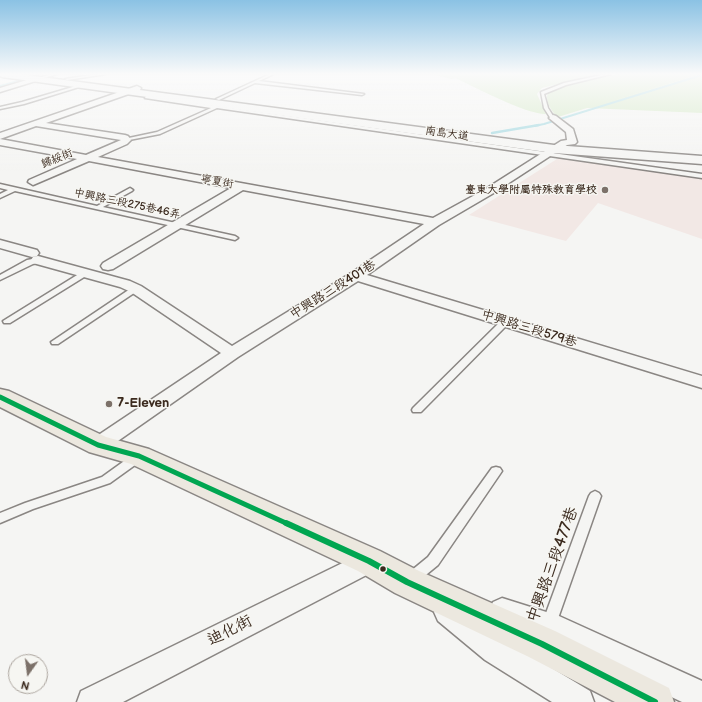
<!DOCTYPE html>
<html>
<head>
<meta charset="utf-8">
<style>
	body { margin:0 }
	#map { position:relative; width:702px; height:702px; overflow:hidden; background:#f5f5f3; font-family:"Balsamiq Sans",sans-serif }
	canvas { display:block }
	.north { position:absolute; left:8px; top:654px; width:40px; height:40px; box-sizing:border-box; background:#f6f6f2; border:1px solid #aba49d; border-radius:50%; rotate:194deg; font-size:11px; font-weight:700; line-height:16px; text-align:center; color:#3b2a1e }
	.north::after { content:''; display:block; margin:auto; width:14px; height:18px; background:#7c7169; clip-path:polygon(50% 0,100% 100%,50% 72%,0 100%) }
</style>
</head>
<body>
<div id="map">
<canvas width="702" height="702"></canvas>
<div class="north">N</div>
</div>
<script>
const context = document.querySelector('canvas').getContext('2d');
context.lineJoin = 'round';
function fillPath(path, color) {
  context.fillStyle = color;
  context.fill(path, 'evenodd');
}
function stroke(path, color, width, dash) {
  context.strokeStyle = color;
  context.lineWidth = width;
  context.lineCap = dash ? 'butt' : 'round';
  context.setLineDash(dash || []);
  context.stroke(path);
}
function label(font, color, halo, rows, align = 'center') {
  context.font = font + ' "Balsamiq Sans","LXGW WenKai TC",sans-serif';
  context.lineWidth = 3;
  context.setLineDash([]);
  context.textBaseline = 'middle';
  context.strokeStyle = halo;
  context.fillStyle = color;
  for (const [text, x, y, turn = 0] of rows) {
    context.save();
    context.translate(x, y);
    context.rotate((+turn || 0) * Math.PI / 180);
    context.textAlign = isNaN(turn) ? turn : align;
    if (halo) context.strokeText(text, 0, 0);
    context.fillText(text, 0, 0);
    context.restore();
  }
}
fillPath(new Path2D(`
	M560 157 702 178V239L598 203 566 241 469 215Z`), '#f2e8e5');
fillPath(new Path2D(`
	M432 74H598L542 88 537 94 546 114C528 115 474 87 455 78L451 79Z
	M616 74H701L606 103 702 74V113L587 108 558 117C553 114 544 100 548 93 549 93 553 89 554 89Z`), '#d2e8c2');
stroke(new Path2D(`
	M534 126 544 124 702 75`), '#a0d7df', 2);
stroke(new Path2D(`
	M492 133 539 125`), '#a0d7df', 2.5);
fillPath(new Path2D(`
	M18 80 23 81 0 89V85Z`), '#a0d7df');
const lane = new Path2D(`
	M52 74H57L37 80 35 79Z
	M98 74H106L67 80 65 79Z
	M270 74H274L259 81 364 94 362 95 255 83 219 100 216 99Z
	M606 74H611L566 85 544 94 548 108 555 119H551L544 108 541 92 564 83Z
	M76 86 79 87 24 104 0 109V107L22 102Z
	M146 96 702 174V178L217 108 160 134 124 141V139L157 132 211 108 145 98Z
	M0 184 97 206 130 188 133 190 132 191 103 207 235 236 238 238 235 240 15 191 0 198V194L8 190 0 188Z
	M38 258H41V262L33 264 0 280V275L27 260Z
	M82 272H85L89 274 10 323H4L3 321Z
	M133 287H136L140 289 58 344H52L51 342Z
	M505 319 509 322 508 324 421 412H413L412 410 413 408 502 320Z
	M138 453 142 454 144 457 142 460 110 483 33 509 0 523V513L25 503 102 477 134 454Z
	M496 467 500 468 502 471 500 474 438 565 416 583 411 585 406 583 404 579 406 575 428 557 492 468Z
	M595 491 599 493 601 496 556 624 554 629 549 631 544 629 542 624 589 496 591 493Z`);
const street = new Path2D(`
	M37 77 40 79 39 80 0 92V88Z
	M137 86 141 88 140 90 46 123 125 135 128 136 131 140 127 144 98 157 433 218 484 190 561 141 567 140 566 132 549 118 553 115 556 116 573 129 577 142 575 144 567 145 492 194 439 225 367 275 702 376V388L358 281 238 357 105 450 98 452 91 450 88 445 91 440 221 353 131 292 120 287 33 263 31 260 33 257 38 256 130 281 141 286 232 346 351 273 424 224 243 190 113 269 108 270 103 269 101 266 103 263 231 188 89 161 33 185 28 182 29 180 77 159 0 145V139L86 155 121 140 36 126 0 139V133Z
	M0 240 37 250 39 253 37 256 32 257 0 248Z
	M369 550 378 553 381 561 378 569 123 702H77L81 691Z
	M502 598 559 616 702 681V702H682L545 637 493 620 489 611 493 602Z
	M447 599 456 603 505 640 590 691 594 702H552L485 660 438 621 434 612 438 603Z`);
const secondary = new Path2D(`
	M0 74H19L554 145 702 156V164L554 153 2 77 0 76Z`);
const primary = new Path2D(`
	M0 389 9 391 106 437 149 449 380 551 419 571 555 631 669 688 674 702H615L529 657 395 593 358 571 131 464 89 452 0 407Z`);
stroke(lane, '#8a8683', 3);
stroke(street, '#8a8683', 3);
stroke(secondary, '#8a8683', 3);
stroke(primary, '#8a8683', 3);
fillPath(lane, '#f5f5f3');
fillPath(street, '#f5f5f3');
fillPath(secondary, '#f5f5f3');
fillPath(primary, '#ece8df');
stroke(new Path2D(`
	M0 397 98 445 139 456 288 524`), '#00a651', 5);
stroke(new Path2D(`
	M286 523 369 561 407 582 542 644 655 702`), '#00a651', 6);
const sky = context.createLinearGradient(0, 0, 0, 172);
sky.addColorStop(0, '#8bc2e4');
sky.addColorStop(0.43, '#fafafa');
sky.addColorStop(1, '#fafafa00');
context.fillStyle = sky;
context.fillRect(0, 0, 702, 172);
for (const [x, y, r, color] of [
	[605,190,4,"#7c7169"],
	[109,404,4,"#7c7169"],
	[383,569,3.5,"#3b2a1e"]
]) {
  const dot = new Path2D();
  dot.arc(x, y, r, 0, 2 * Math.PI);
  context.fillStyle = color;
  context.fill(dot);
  stroke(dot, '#f6f6f2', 1.5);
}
label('11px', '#3b2a1e', '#f6f6f2', [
	["南島大道",447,134,8],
	["歸綏街",57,159,-23],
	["寧夏街",217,182,10],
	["中興路三段275巷46弄",127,204,12]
]);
label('bold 11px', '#3b2a1e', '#f6f6f2', [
	["臺東大學附屬特殊教育學校",597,190]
], 'right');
label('13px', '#3b2a1e', '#f6f6f2', [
	["中興路三段401巷",333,290,-32],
	["中興路三段579巷",529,329,17]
]);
label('bold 13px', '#3b2a1e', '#f6f6f2', [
	["7-Eleven",117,404]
], 'left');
label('16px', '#3b2a1e', '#f6f6f2', [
	["中興路三段477巷",553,565,-70],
	["迪化街",230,631,-27]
]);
</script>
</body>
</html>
